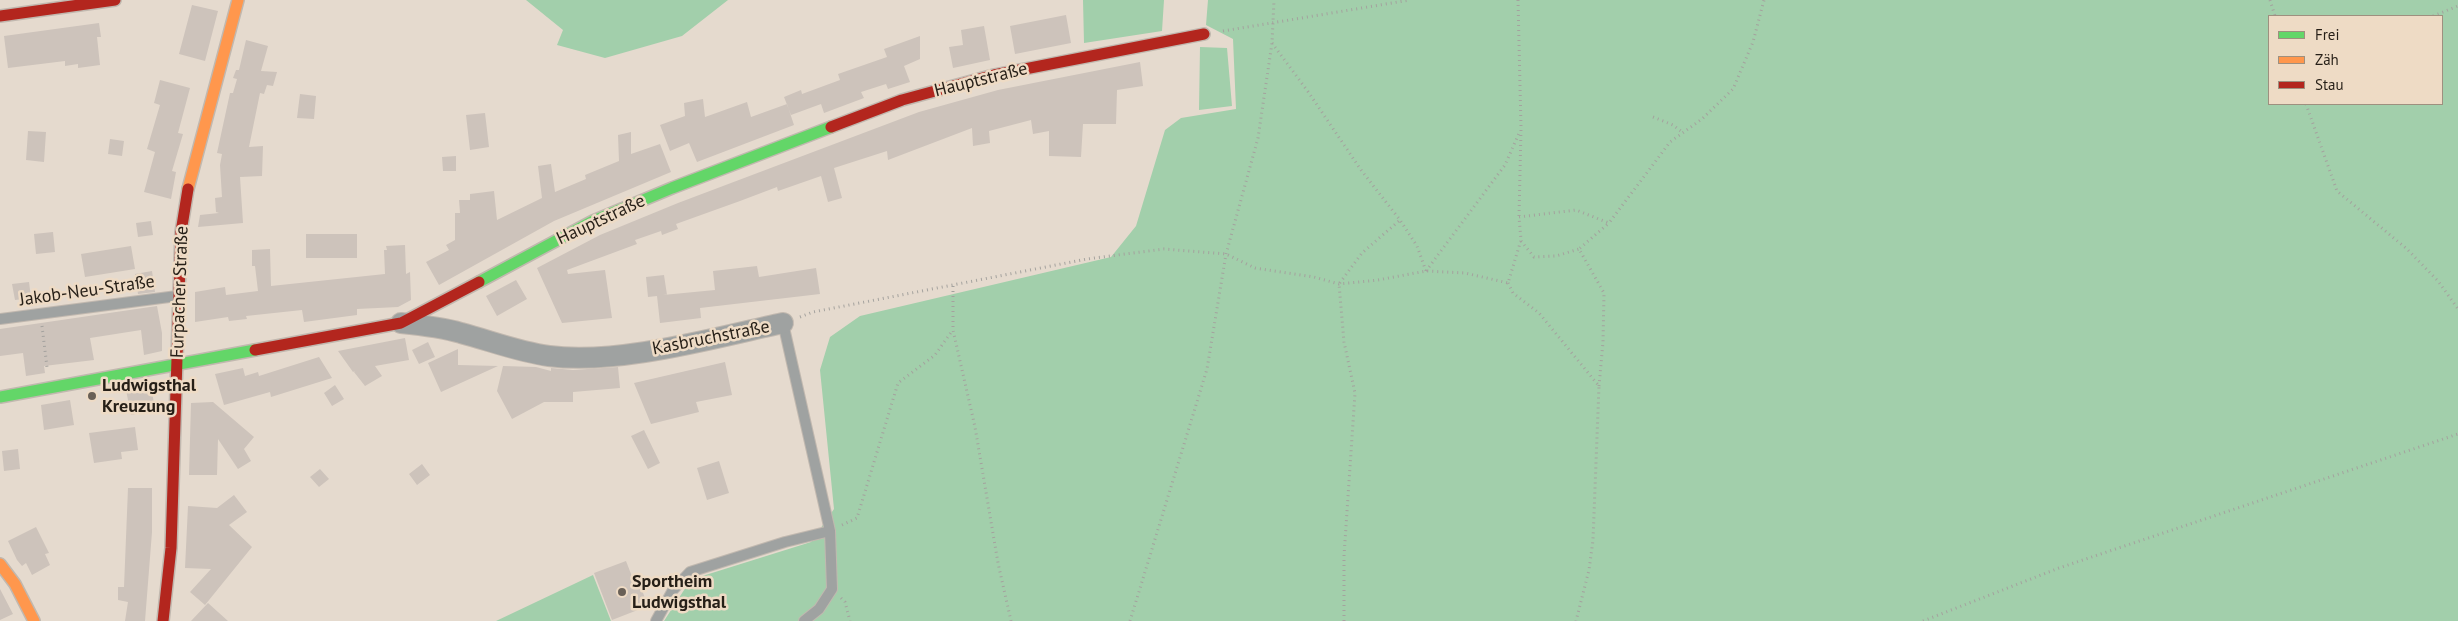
<!DOCTYPE html>
<html>
<head>
<meta charset="utf-8">
<style>
	body { margin:0 }
	#map { position:relative; width:2458px; height:621px; overflow:hidden; background:#e5dace; font-family:"PT Sans",sans-serif }
	canvas { display:block }
	.legend { position:absolute; left:2268px; top:15px; width:175px; height:90px; box-sizing:border-box; background:#eedbc5; border:1px solid #9e907f; margin:0; padding:6px 9px; list-style:none; font-size:15px; color:#261f17 }
	.legend li { display:flex; align-items:center; gap:10px; height:25px }
	.legend b { width:25px; border:1px solid #9e907f }
</style>
</head>
<body>
<div id="map">
<canvas width="2458" height="621"></canvas>
<ul class="legend">
<li><b style="height:6px;background:#63d668"></b>Frei</li>
<li><b style="height:6px;background:#ff974d"></b>Zäh</li>
<li><b style="height:6px;background:#b3261e"></b>Stau</li>
</ul>
</div>
<script>
const context = document.querySelector('canvas').getContext('2d');
context.lineJoin = 'round';
function fillPath(path, color) {
  context.fillStyle = color;
  context.fill(path, 'evenodd');
}
function stroke(path, color, width, dash) {
  context.strokeStyle = color;
  context.lineWidth = width;
  context.lineCap = dash ? 'butt' : 'round';
  context.setLineDash(dash || []);
  context.stroke(path);
}
function label(font, color, halo, rows, align = 'center') {
  context.font = font + ' "PT Sans",sans-serif';
  context.lineWidth = 5;
  context.setLineDash([]);
  context.textBaseline = 'middle';
  context.strokeStyle = halo;
  context.fillStyle = color;
  for (const [text, x, y, turn = 0] of rows) {
    context.save();
    context.translate(x, y);
    context.rotate((+turn || 0) * Math.PI / 180);
    context.textAlign = isNaN(turn) ? turn : align;
    if (halo) context.strokeText(text, 0, 0);
    context.fillText(text, 0, 0);
    context.restore();
  }
}
fillPath(new Path2D(`
	M526 0H728L682 36 605 58 557 45 563 30Z
	M1083 0H1164L1162 31 1084 43Z
	M1208 0H2458V621H664L686 587 696 578 811 542 834 509 820 370 830 337 860 316 1111 257 1136 226 1165 130 1181 118 1236 109 1233 39 1206 25ZM2269 16H2442V104H2269Z
	M1200 47 1227 48 1232 106 1199 110Z
	M593 575 611 621H496Z`), '#a2cfab');
fillPath(new Path2D(`
	M192 5 218 11 205 61 179 54Z
	M1066 15 1071 43 1015 54 1010 26Z
	M99 23 101 37H97L100 65 78 68V64L65 66V61L8 68 4 36Z
	M984 26 990 60 953 68 949 47 963 45 961 30Z
	M920 36V59L904 66 910 82 888 89 886 84 861 92 864 98 824 113 821 104 791 115 784 97 801 90 802 94 840 80 838 74 887 57 884 49Z
	M246 40 268 46 261 71 277 72 273 86 267 85 264 94 260 93 249 147 263 146 262 176 240 177 243 223 198 227 200 215 219 213 216 212 215 198 222 197 220 165 222 154 217 153 230 93H233L237 79 233 78 236 70H239Z
	M1140 62 1143 86 1117 90 1116 124H1083L1081 157 1049 156V131L1033 134 1031 120 989 131 990 143 973 146 972 128 888 160 887 151 834 168 842 198 828 202 821 176 778 191 777 187 740 201 676 224 678 229 662 235 661 231 635 240 637 244 567 270 568 274 605 270 612 318 562 323 537 268 600 235 678 203 919 112 998 90Z
	M160 80 190 88 178 133 183 134 172 171 176 172 171 199 144 192 155 152 147 149 160 105 154 103Z
	M300 94 316 96 314 119 297 118Z
	M703 99 705 117 747 102 751 117 787 104 794 125 697 162 689 143 670 151 660 125 685 116 684 103Z
	M485 113 489 147 470 150 466 115Z
	M28 131 46 132 44 162 26 160Z
	M631 132V154L660 144 671 172 554 221 439 285 426 262 449 250 446 245 455 240V213H460L459 200H470V194L494 191 497 220 542 198 538 166 551 164 555 192 586 179 585 175 619 161 618 135Z
	M110 139 124 141 122 156 108 154Z
	M456 156V171H443L442 157Z
	M151 221 153 235 138 237 136 223Z
	M53 232 55 252 36 254 34 234Z
	M306 234H357V258H306Z
	M405 245 406 274 410 272 411 300 398 307 357 309V315L304 322 302 310 246 316 247 319 229 321 228 317 195 322V292L225 287 226 295 258 291 255 266H252V250L270 249 271 286 385 274 384 250H387L386 246Z
	M131 246 135 269 85 277 81 254Z
	M757 266 759 277 816 268 820 294 700 308 701 318 660 323 657 296 648 297 646 277 664 275 667 295H663L715 290 713 271Z
	M152 271 155 292 138 294 135 274Z
	M516 280 527 299 497 316 486 296Z
	M29 282 31 298 15 300 12 284Z
	M157 306 162 333V351L144 355 141 330 90 338 94 360 44 366 45 373 26 376 23 353 0 356V329Z
	M405 338 409 360 375 366 382 376 365 386 354 372 355 371 353 372 338 351Z
	M428 342 435 357 419 364 412 350Z
	M458 349V365L498 366 441 392 428 363Z
	M319 357 332 378 271 397 270 392 224 405 215 374 243 368 245 376 258 372 259 376Z
	M725 362 732 395 696 402 699 412 651 424 634 383Z
	M503 366 536 367 551 371V368L573 370 618 367 620 388 573 392V402H544L512 419 497 391Z
	M151 385 155 410 131 415 126 390Z
	M335 385 344 399 332 406 324 393Z
	M70 400 74 425 44 430 41 405Z
	M213 402 254 437 244 449 251 461 238 469 218 439 217 475H189L191 403Z
	M135 427 138 450 121 452 122 459 94 463 89 433Z
	M644 430 660 463 648 469 631 436Z
	M18 449 20 469 4 471 2 451Z
	M719 461 729 493 707 500 697 468Z
	M422 464 430 475 417 485 409 474Z
	M320 469 329 479 319 487 310 477Z
	M128 488H152V532L145 621H125L128 602 118 600V587H124Z
	M234 495 247 512 229 525 252 547 205 605 190 592 211 569 185 568 188 506 217 508Z
	M36 527 49 553 45 554 50 565 32 575 26 563 22 566 17 560 8 541Z
	M626 561 633 579 637 577 648 606 612 620 594 573Z
	M0 589 13 614 0 620Z
	M208 603 228 621H191Z`), '#cdc3bb');
const lane = new Path2D(`
	M0 319 177 296
	M783 323 830 531 832 589 819 609 804 621
	M656 621 673 590 690 572 785 542 830 531`);
const street = new Path2D(`
	M401 323C421 325 441 327 461 333 491 341 519 352 549 356 619 365 713 338 783 323`);
const fast = new Path2D(`
	M479 282 593 221 672 188 831 127
	M0 397 255 350`);
const slow = new Path2D(`
	M188 189 238 0
	M0 564 15 584 34 621`);
const jam = new Path2D(`
	M0 16 115 0
	M831 127 902 100 994 75 1204 34
	M255 350 401 323 479 282
	M163 621 171 548 181 232 188 189`);
stroke(lane, '#c1b8af', 12);
stroke(street, '#c1b8af', 22);
stroke(fast, '#c1b8af', 14);
stroke(slow, '#c1b8af', 14);
stroke(jam, '#c1b8af', 14);
stroke(new Path2D(`
	M1518 0 1521 128 1519 217
	M2270 0 2275 16
	M2433 16 2458 6
	M1223 31 1410 0
	M1272 43 1309 93 1361 170 1400 220 1417 246 1426 271
	M2306 104 2337 191 2407 249 2438 281 2458 309
	M1653 117 1673 125 1682 132
	M1521 241 1534 257 1556 256 1579 249
	M1426 271 1505 165 1520 131
	M1508 283 1513 293 1539 313 1599 386 1593 540 1589 570 1576 621
	M953 286V330L975 427 998 563 1011 621
	M800 317 813 312 1087 259 1164 249 1226 254 1255 268 1314 277 1339 284 1378 280 1426 271 1465 273 1508 283 1521 240 1519 217 1576 210 1609 223 1670 142 1702 119 1733 89 1753 42 1764 0
	M42 326 47 367
	M1599 386 1603 342 1604 293 1579 249 1609 223
	M842 525 857 518 898 383 935 355 952 331
	M841 598 845 602 850 621
	M1130 621 1207 369 1226 254 1258 138 1272 43 1274 0
	M1344 621V556L1355 393 1344 342 1339 284 1362 253 1400 220
	M1923 621 2059 568 2458 434`), '#a4a29e', 3, [1, 4]);
stroke(lane, '#9fa2a1', 10);
stroke(street, '#9fa2a1', 20);
stroke(fast, '#63d668', 11);
stroke(slow, '#ff974d', 11);
stroke(jam, '#b3261e', 11);
for (const [x, y, r, color] of [
	[92,396,5,"#696057"],
	[622,592,5,"#696057"]
]) {
  const dot = new Path2D();
  dot.arc(x, y, r, 0, 2 * Math.PI);
  context.fillStyle = color;
  context.fill(dot);
  stroke(dot, '#eedbc5', 2);
}
label('18px', '#261f17', '#eedbc5', [
	["Hauptstraße",981,80,-14],
	["Hauptstraße",601,220,-25],
	["Jakob-Neu-Straße",87,291,-8],
	["Furpacher Straße",180,292,-88],
	["Kasbruchstraße",711,338,-11]
]);
label('bold 18px', '#261f17', '#eedbc5', [
	["Ludwigsthal",102,386],
	["Kreuzung",102,407],
	["Sportheim",632,582],
	["Ludwigsthal",632,603]
], 'left');
</script>
</body>
</html>
